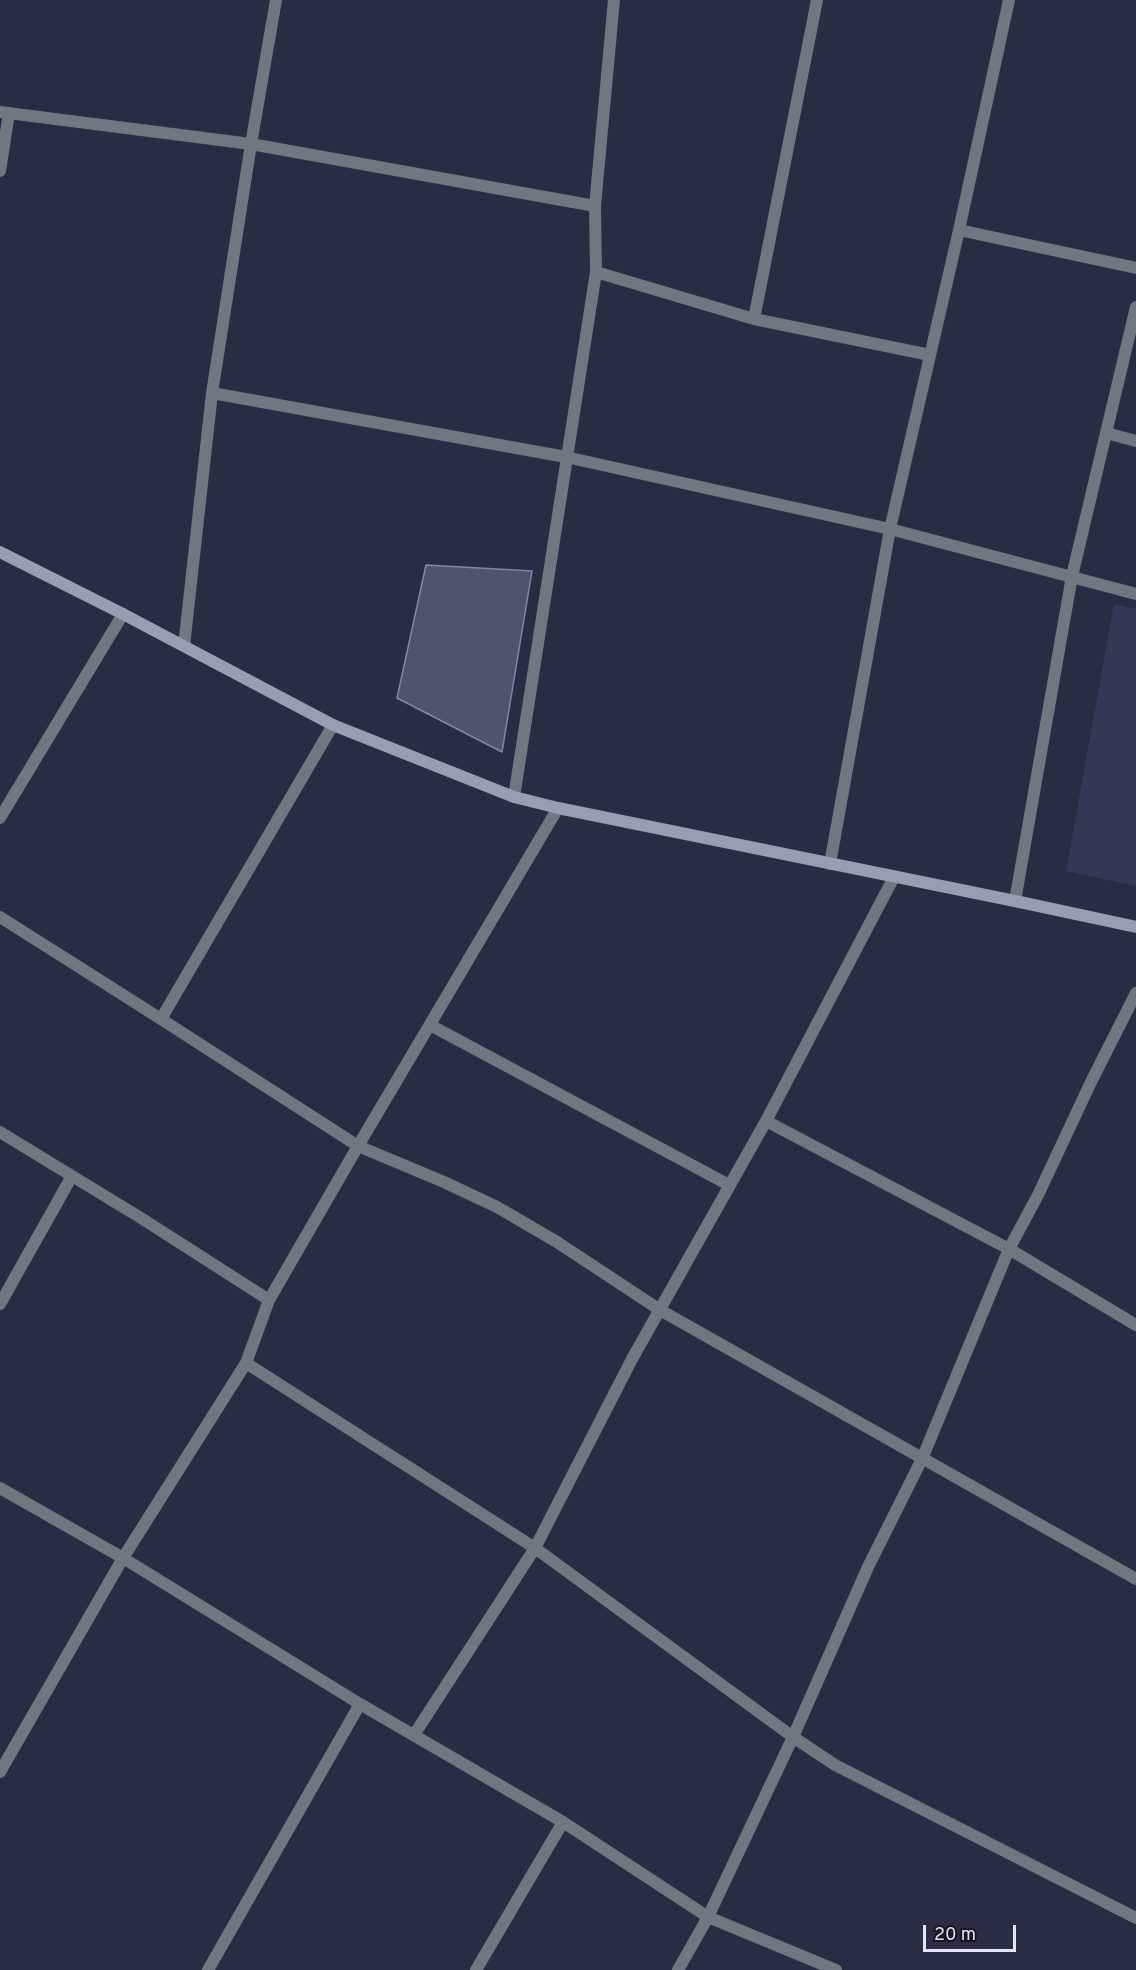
<!DOCTYPE html>
<html>
<head>
<meta charset="utf-8">
<style>
	body { margin:0 }
	#map { position:relative; width:1136px; height:1970px; overflow:hidden; background:#2b2c44; font-family:Overpass,sans-serif }
	canvas { display:block }
	.scale { position:absolute; left:923px; top:1925px; width:93px; height:27px; box-sizing:border-box; border:3px solid #e3e5f4; border-top:0; padding-left:8px; font-size:18px; line-height:21px; white-space:nowrap; color:#e3e5f4; -webkit-text-stroke:4px #151621; paint-order:stroke }
</style>
</head>
<body>
<div id="map">
<canvas width="1136" height="1970"></canvas>
<div class="scale">20 m</div>
</div>
<script>
const context = document.querySelector('canvas').getContext('2d');
context.lineJoin = 'round';
function fillPath(path, color) {
  context.fillStyle = color;
  context.fill(path, 'evenodd');
}
function stroke(path, color, width, dash) {
  context.strokeStyle = color;
  context.lineWidth = width;
  context.lineCap = dash ? 'butt' : 'round';
  context.setLineDash(dash || []);
  context.stroke(path);
}
fillPath(new Path2D(`
	M1114 604 1136 609V886L1066 871Z`), '#353754');
const building = new Path2D(`
	M426 565 532 571 502 752 397 698Z`);
fillPath(building, '#51536d');
stroke(building, '#8486a3', 1.5);
stroke(new Path2D(`
	M276 0 251 144 595 206
	M0 112 251 144 212 393 184 646
	M0 171 9 113
	M959 230 1136 268
	M596 272 754 319 930 355
	M754 319 817 0
	M212 393 566 457 890 529 1136 594
	M1106 433 1136 441
	M514 797 596 272 595 206 614 0
	M0 818 123 614
	M830 864 890 529 959 230 1009 0
	M1015 901 1072 576 1136 307
	M0 917 161 1019 358 1146 444 1182 497 1207 557 1242 660 1310 1136 1579
	M161 1019 333 725
	M430 1025 729 1185
	M766 1121 1009 1249 1136 1325
	M0 1132 141 1218 269 1300
	M0 1304 72 1176
	M246 1363 535 1548 793 1737 835 1765 1136 1918
	M0 1488 123 1558 360 1704 563 1822 708 1917 836 1970
	M414 1735 535 1548 632 1359 766 1121 894 877
	M0 1772 123 1558 246 1363 269 1300 358 1146 558 808
	M208 1970 360 1704
	M476 1970 563 1822
	M678 1970 708 1917 793 1737 868 1567 922 1459 1009 1249 1038 1195 1091 1082 1136 993`), '#737581', 12);
stroke(new Path2D(`
	M0 552 123 614 333 725 514 797 558 808 1015 901 1136 927`), '#9a9cb0', 12);
</script>
</body>
</html>
